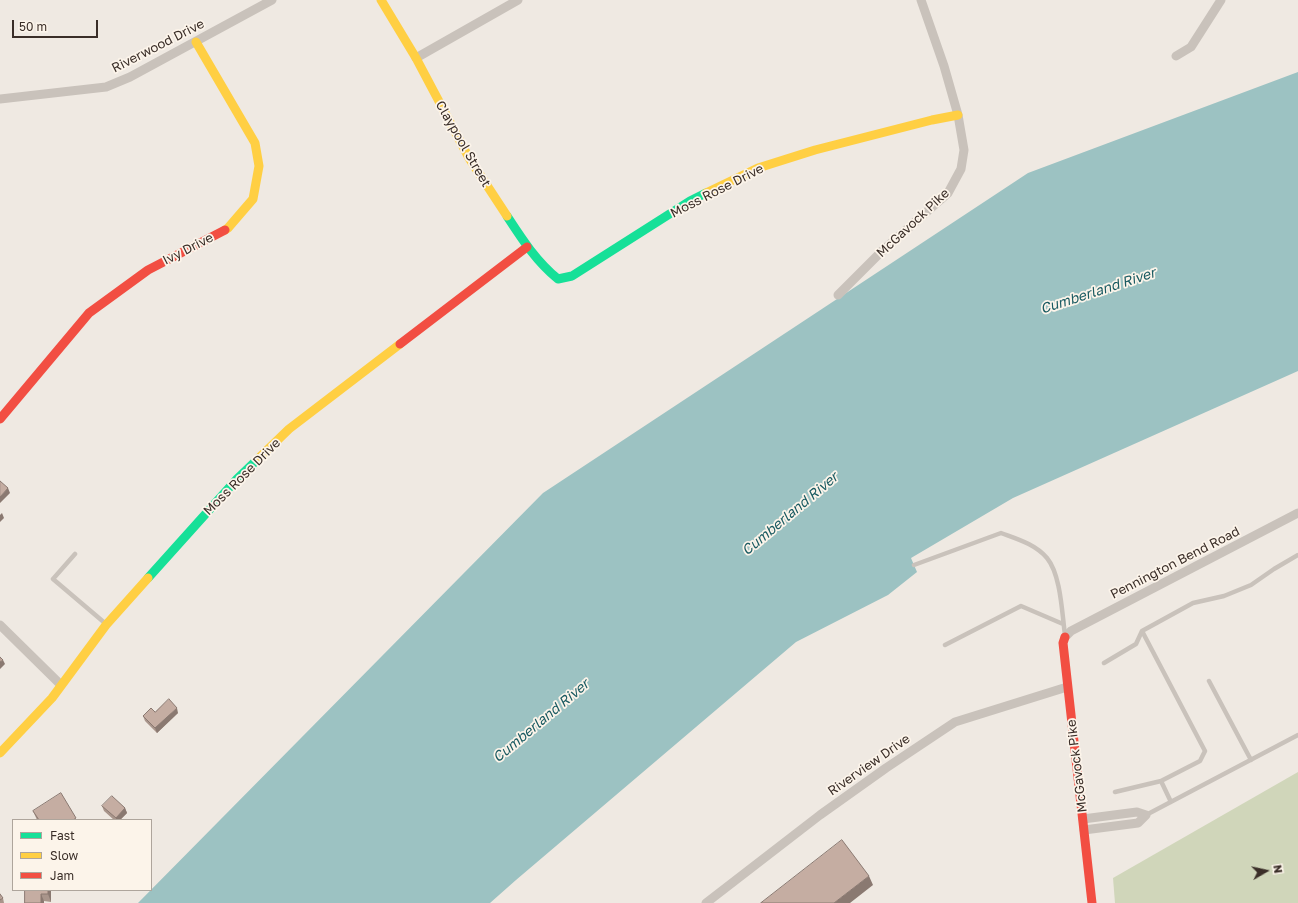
<!DOCTYPE html>
<html>
<head>
<meta charset="utf-8">
<style>
	body { margin:0 }
	#map { position:relative; width:1298px; height:903px; overflow:hidden; background:#efe9e2; font-family:"Golos Text",sans-serif }
	canvas { display:block }
	.legend { position:absolute; left:12px; top:819px; width:140px; height:72px; box-sizing:border-box; background:#fcf4ea; border:1px solid #aea59c; margin:0; padding:5px 7px; list-style:none; font-size:12px; color:#3a2e28 }
	.legend li { display:flex; align-items:center; gap:8px; height:20px }
	.legend b { width:20px; border:1px solid #aea59c }
	.north { position:absolute; left:1246px; top:851px; width:40px; height:40px; -webkit-text-stroke:3px #fcf4ea; paint-order:stroke; rotate:81deg; font-size:11px; font-weight:700; line-height:16px; text-align:center; color:#3a2e28 }
	.north::after { content:''; display:block; margin:auto; width:14px; height:18px; background:#3a2e28; clip-path:polygon(50% 0,100% 100%,50% 72%,0 100%) }
	.scale { position:absolute; left:12px; top:20px; width:86px; height:18px; box-sizing:border-box; border:2px solid #3a2e28; border-top:0; padding-left:5px; font-size:12px; line-height:14px; white-space:nowrap; color:#3a2e28; -webkit-text-stroke:3px #fcf4ea; paint-order:stroke }
</style>
</head>
<body>
<div id="map">
<canvas width="1298" height="903"></canvas>
<ul class="legend">
<li><b style="height:5px;background:#16e098"></b>Fast</li>
<li><b style="height:5px;background:#ffcf43"></b>Slow</li>
<li><b style="height:5px;background:#f24e42"></b>Jam</li>
</ul>
<div class="north">N</div>
<div class="scale">50 m</div>
</div>
<script>
const context = document.querySelector('canvas').getContext('2d');
context.lineJoin = 'round';
function fillPath(path, color) {
  context.fillStyle = color;
  context.fill(path, 'evenodd');
}
function stroke(path, color, width, dash) {
  context.strokeStyle = color;
  context.lineWidth = width;
  context.lineCap = dash ? 'butt' : 'round';
  context.setLineDash(dash || []);
  context.stroke(path);
}
function label(font, color, halo, rows, align = 'center') {
  context.font = font + ' "Golos Text",sans-serif';
  context.lineWidth = 3.5;
  context.setLineDash([]);
  context.textBaseline = 'middle';
  context.strokeStyle = halo;
  context.fillStyle = color;
  for (const [text, x, y, turn = 0] of rows) {
    context.save();
    context.translate(x, y);
    context.rotate((+turn || 0) * Math.PI / 180);
    context.textAlign = isNaN(turn) ? turn : align;
    if (halo) context.strokeText(text, 0, 0);
    context.fillText(text, 0, 0);
    context.restore();
  }
}
fillPath(new Path2D(`
	M1298 772V903H1115L1113 878Z`), '#d0d6ba');
fillPath(new Path2D(`
	M1298 72V371L1013 498 911 558 917 572 888 595 796 642 516 880 490 903H138L543 493 1028 173Z`), '#9cc2c2');
stroke(new Path2D(`
	M75 554 53 579 106 624
	M914 565 1001 533C1017 539 1035 544 1047 558 1061 575 1062 614 1065 635
	M945 645 1021 606 1063 624
	M1104 663 1136 644 1142 631 1193 603 1224 596 1251 585 1274 569 1298 555
	M1209 681 1251 760
	M1161 781 1171 802
	M1115 792 1161 781 1200 761 1205 751 1142 631
	M1146 815 1298 735`), '#c9c2bb', 4.5);
stroke(new Path2D(`
	M1176 56 1191 47 1221 0
	M416 58 518 0
	M0 99 106 87 130 77 272 0
	M838 295 881 252 948 193 961 169 964 150 958 115 944 66 921 0
	M0 625 61 685
	M1065 637 1071 631 1298 513
	M1083 819 1137 812 1146 815
	M1084 830 1138 823 1146 815
	M706 903 820 815 886 768 955 722 1067 687`), '#c9c2bb', 9);
stroke(new Path2D(`
	M507 216C522 239 536 261 558 279L572 276 690 201 706 193
	M148 578 237 479 259 458`), '#16e098', 9);
stroke(new Path2D(`
	M381 0 416 58 469 158 507 216
	M196 42 255 143 259 166 253 199 228 228 225 230
	M706 193 758 168 815 150 932 120 958 115
	M259 458 289 429 400 344
	M0 753 52 698 106 625 148 578`), '#ffcf43', 9);
stroke(new Path2D(`
	M400 344 527 247
	M0 419 89 313 148 270 225 230
	M1065 637 1063 643 1092 903`), '#f24e42', 9);
fillPath(new Path2D(`
	M155 712 178 713 157 733 145 721 143 716Z
	M102 806 125 808 127 813 120 820H114L104 811Z
	M33 811 77 820H37Z
	M25 890H51V902L44 901Z
	M0 894 3 898 4 903H0Z`), '#a9958b');
fillPath(new Path2D(`
	M8 488 10 493 0 503V497Z
	M2 513 4 518 0 522V515Z
	M3 660 5 664 0 669V662Z
	M177 708 178 713 157 733 155 728Z
	M125 808 127 813 120 820H116V818Z
	M869 876 873 885 850 903H834Z
	M48 890H51V902L48 894Z
	M41 894 44 901V903H41Z`), '#8a7971');
const building = new Path2D(`
	M0 481 8 488 0 497Z
	M0 657 3 660 0 662Z
	M169 699 177 708 155 728 143 716 151 708 155 712Z
	M61 793 76 818 73 820H39L33 811Z
	M112 796 125 808 116 818 102 806Z
	M842 840 869 876 834 903H761Z
	M25 890H48V894H41V903H25Z
	M0 894 3 898 0 900Z`);
fillPath(building, '#c5ada2');
stroke(building, '#8a7971', 1);
label('13px', '#3a2e28', '#fcf4ea', [
	["Riverwood Drive",158,46,-27],
	["Claypool Street",463,144,60],
	["Moss Rose Drive",717,191,-27],
	["McGavock Pike",913,223,-43],
	["Ivy Drive",188,249,-27],
	["Moss Rose Drive",242,477,-45],
	["Pennington Bend Road",1175,563,-27],
	["Riverview Drive",869,765,-35],
	["McGavock Pike",1077,766,-97]
]);
label('italic 14px', '#195a61', '#fcf4ea', [
	["Cumberland River",1098,291,-18],
	["Cumberland River",790,514,-40],
	["Cumberland River",541,721,-40]
]);
</script>
</body>
</html>
